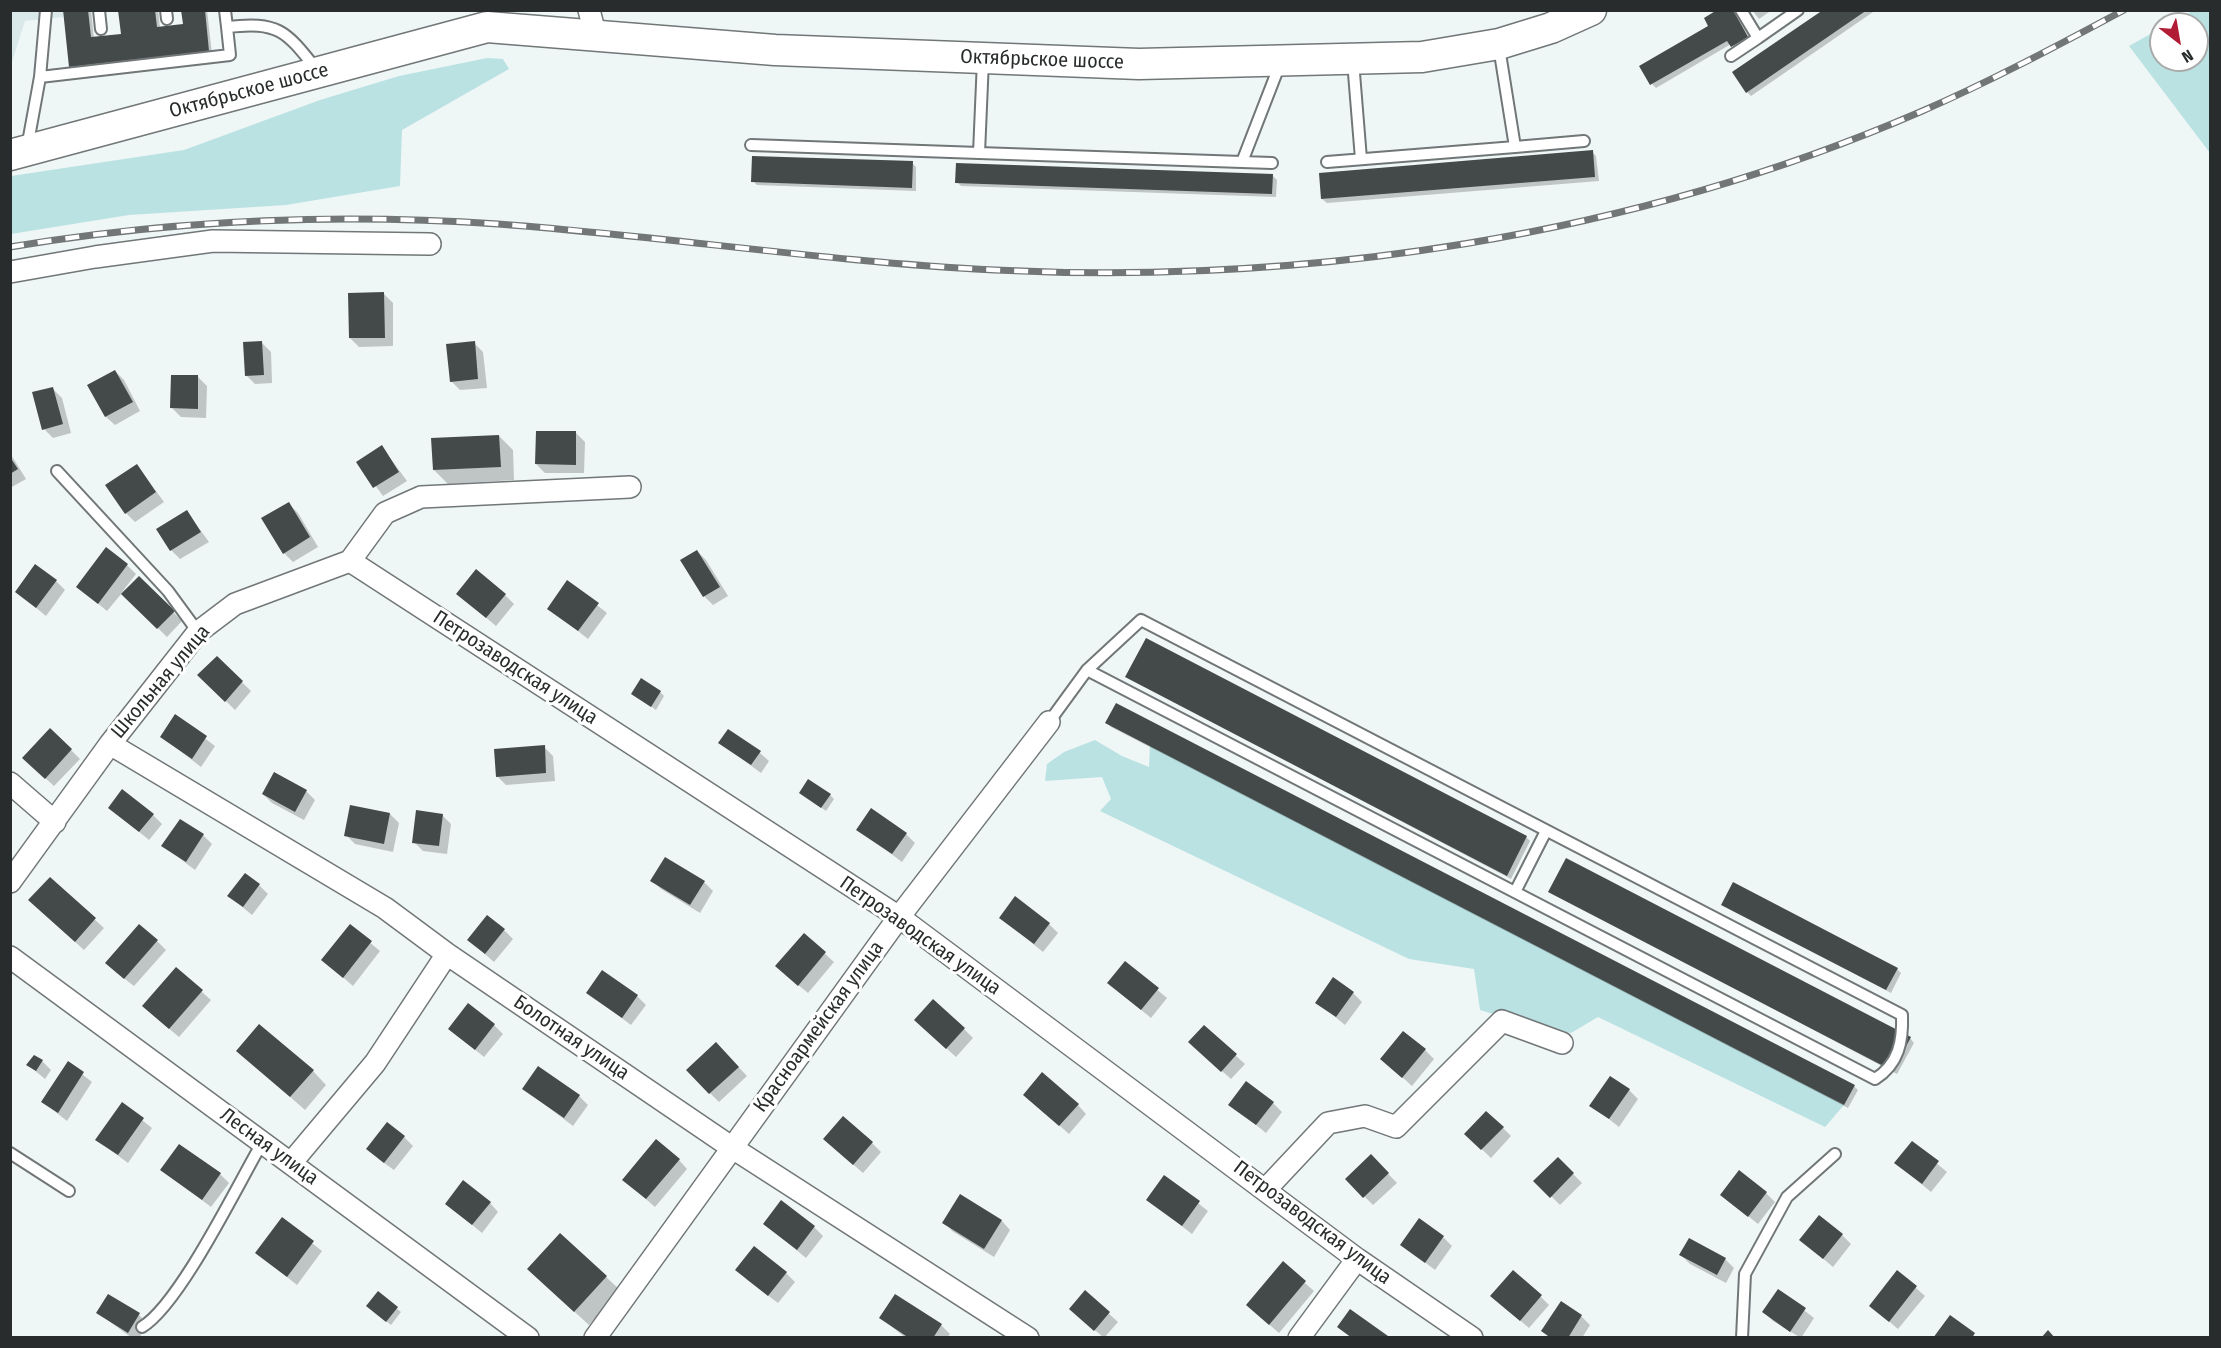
<!DOCTYPE html>
<html>
<head>
<meta charset="utf-8">
<style>
	body { margin:0 }
	#map { position:relative; width:2221px; height:1348px; overflow:hidden; background:#eff6f6; font-family:"Fira Sans Condensed",sans-serif }
	canvas { display:block }
	.frame { position:absolute; inset:0; border:12px solid #292c2c; pointer-events:none }
	.north { position:absolute; left:2149px; top:12px; width:60px; height:60px; box-sizing:border-box; background:#fff; border:2px solid #a9abab; border-radius:50%; rotate:149deg; font-size:16px; font-weight:700; line-height:24px; text-align:center; color:#292c2c }
	.north::after { content:''; display:block; margin:auto; width:21px; height:27px; background:#b01c34; clip-path:polygon(50% 0,100% 100%,50% 72%,0 100%) }
</style>
</head>
<body>
<div id="map">
<canvas width="2221" height="1348"></canvas>
<div class="frame"></div>
<div class="north">N</div>
</div>
<script>
const context = document.querySelector('canvas').getContext('2d');
context.lineJoin = 'round';
function fillPath(path, color) {
  context.fillStyle = color;
  context.fill(path, 'evenodd');
}
function stroke(path, color, width, dash) {
  context.strokeStyle = color;
  context.lineWidth = width;
  context.lineCap = dash ? 'butt' : 'round';
  context.setLineDash(dash || []);
  context.stroke(path);
}
function label(font, color, halo, rows, align = 'center') {
  context.font = font + ' "Fira Sans Condensed",sans-serif';
  context.lineWidth = 6;
  context.setLineDash([]);
  context.textBaseline = 'middle';
  context.strokeStyle = halo;
  context.fillStyle = color;
  for (const [text, x, y, turn = 0] of rows) {
    context.save();
    context.translate(x, y);
    context.rotate((+turn || 0) * Math.PI / 180);
    context.textAlign = isNaN(turn) ? turn : align;
    if (halo) context.strokeText(text, 0, 0);
    context.fillText(text, 0, 0);
    context.restore();
  }
}
fillPath(new Path2D(`
	M11 11H63V17L25 21 11 65Z`), '#d9e9ea');
fillPath(new Path2D(`
	M2192 11H2210V153L2129 46 2161 28V60H2197V24H2168Z
	M487 58 503 59 509 69 402 130 400 186 286 205 129 215 11 234V176L184 150 320 100 399 76Z
	M1095 740 1122 756 1149 767 1150 744 1844 1105 1825 1127 1598 1017 1571 1033 1529 1025 1480 1010 1474 969 1409 959 1100 811 1111 799 1102 777 1045 781 1047 764 1064 752Z`), '#bbe2e3');
fillPath(new Path2D(`
	M64 10H91L94 39 122 35 120 10H158L160 28 184 25 183 10H207L212 54 75 70 70 66Z
	M1733 10 1751 41 1736 50 1731 44 1656 88 1652 84 1710 27Z
	M1752 10H1772L1759 19Z
	M1826 10H1876L1751 96 1747 92Z
	M1592 152 1596 156 1599 181 1327 203 1322 199Z
	M912 163 916 167V191L757 185 753 181Z
	M1273 176 1277 180 1276 197 961 186 957 182Z
	M384 294 393 303V346L359 347 350 338Z
	M262 343 271 352 272 383 255 384 246 375Z
	M474 343 483 352 487 388 460 390 451 381Z
	M115 371 124 380 140 411 115 425 106 417 89 385Z
	M198 377 207 386 206 418 181 417 172 408Z
	M53 389 62 398 71 433 53 438 44 429Z
	M576 433 585 442 584 473H545L536 464Z
	M499 436 513 450 514 480 448 484 434 470Z
	M382 447 407 481 383 496 358 462Z
	M10 453 26 479 10 488Z
	M137 465 164 502 135 522 126 513Z
	M289 504 298 513 318 547 293 562 284 553Z
	M187 512 209 542 180 559 171 550Z
	M697 551 706 560 728 596 713 605 704 596Z
	M127 565 136 574 122 592 139 578 182 621 167 637 122 593 107 611 78 587Z
	M56 581 65 590 46 616 17 592Z
	M568 582 607 613 588 639 549 608Z
	M458 594 505 595 514 604 496 626Z
	M217 658 251 691 235 710 200 675Z
	M1127 677 1526 837 1530 841 1511 879Z
	M660 692 664 696 656 710 633 694Z
	M1116 705 1854 1086 1858 1090 1848 1108 1111 727 1107 723Z
	M175 716 215 746 201 767 162 737Z
	M720 743 760 753 769 761 761 773Z
	M544 747 553 756 555 781 506 785 497 776Z
	M71 750 80 759 54 786 33 767Z
	M306 791 315 800 304 820 272 803 263 794Z
	M830 795 834 799 826 811 805 796Z
	M110 808 153 815 162 824 149 840Z
	M390 814 399 823 393 852 355 844 346 835Z
	M442 815 451 824 447 854 423 851 414 842Z
	M858 829 906 834 915 843 902 862Z
	M203 835 212 844 195 870 163 846Z
	M666 859 705 883 713 891 700 913 661 889 652 880Z
	M50 879 104 928 84 950 39 909Z
	M259 885 268 894 252 915 229 896Z
	M1550 891 1910 1038 1914 1043 1897 1074Z
	M1723 904 1897 969 1901 973 1891 993Z
	M1001 918 1049 924 1058 933 1043 952Z
	M350 926 380 951 353 986 323 960Z
	M504 930 513 939 494 962 469 940Z
	M804 935 834 962 808 993 786 975Z
	M157 941 166 950 134 986 116 972Z
	M1125 963 1167 998 1151 1018 1118 991Z
	M176 969 211 1000 179 1037 153 1015Z
	M588 993 637 996 646 1005 631 1025Z
	M1353 993 1362 1002 1345 1025 1317 1002Z
	M494 1025 503 1034 484 1057 450 1029Z
	M1204 1027 1245 1064 1231 1079 1199 1051Z
	M925 1029H964L973 1038 956 1057Z
	M1425 1050 1434 1059 1412 1086 1382 1059Z
	M238 1051 313 1071 326 1085 305 1110Z
	M725 1053 747 1076 719 1102 710 1093Z
	M42 1061 51 1070 45 1079 28 1065Z
	M68 1063 92 1082 67 1121 43 1102Z
	M524 1089 579 1096 588 1105 573 1126Z
	M1629 1090 1638 1099 1619 1127 1591 1105Z
	M1034 1103 1078 1105 1086 1114 1069 1134Z
	M1273 1103 1282 1112 1266 1133 1230 1104Z
	M122 1104 152 1128 128 1163 97 1140Z
	M1503 1128 1511 1136 1491 1158 1466 1134Z
	M404 1137 413 1146 394 1170 377 1158Z
	M872 1143 881 1152 863 1173 834 1148Z
	M1912 1143 1947 1172 1931 1192 1896 1163Z
	M1371 1156 1397 1183 1373 1205 1347 1179Z
	M1558 1159 1582 1183 1560 1205 1536 1181Z
	M679 1160 687 1169 655 1207 624 1180Z
	M162 1170 220 1174 229 1183 211 1207Z
	M1165 1177 1208 1211 1192 1234 1148 1200Z
	M1766 1193 1775 1202 1758 1224 1722 1195Z
	M960 1196 1002 1221 1010 1230 994 1257 952 1231 944 1222Z
	M490 1203 498 1212 482 1233 447 1204Z
	M283 1220 322 1251 297 1285 257 1253Z
	M765 1224 814 1227 823 1236 806 1258Z
	M1842 1235 1851 1244 1833 1267 1801 1240Z
	M1443 1237 1452 1246 1435 1270 1402 1245Z
	M1689 1240 1725 1259 1734 1268 1726 1283 1690 1264 1681 1255Z
	M1283 1264 1314 1291 1279 1333 1257 1314Z
	M1898 1272 1925 1296 1898 1329 1871 1306Z
	M786 1273 795 1282 778 1303 746 1279Z
	M606 1277 620 1290 589 1325 543 1283Z
	M1779 1291 1814 1318 1801 1338 1773 1321 1764 1312Z
	M1085 1292 1118 1322 1104 1338 1080 1317Z
	M378 1293 401 1312 391 1325 372 1310Z
	M1540 1296 1549 1305 1529 1328 1501 1304Z
	M98 1313 139 1315 148 1324 139 1338H132Z
	M1581 1316 1590 1325 1582 1338H1550L1543 1331Z
	M881 1318 941 1325 950 1334 947 1338H906Z`), '#0003');
fillPath(new Path2D(`
	M63 10H88L91 37 121 34 118 10H155L157 27 183 24 181 10H205L209 51 69 67Z
	M1717 10H1733L1748 37 1731 47 1727 41 1650 85 1639 66 1708 26 1704 18Z
	M1823 10H1867L1746 93 1732 72Z
	M1593 150 1595 177 1321 199 1319 173Z
	M752 156 913 161 912 188 751 182Z
	M956 163 1273 174 1272 194 955 183Z
	M384 292 385 338H349L348 293Z
	M262 341 264 375 245 376 243 342Z
	M475 341 478 379 450 382 446 344Z
	M115 370 133 402 105 417 87 385Z
	M171 375H198V409L170 408Z
	M53 387 63 424 42 430 32 392Z
	M536 431H576V465L535 464Z
	M499 435 501 467 433 470 431 438Z
	M382 445 399 472 373 488 356 462Z
	M10 457 18 469 10 474Z
	M137 464 156 492 125 514 105 485Z
	M289 502 310 537 283 554 261 518Z
	M187 510 201 532 170 551 156 529Z
	M106 547 128 564 98 604 76 587Z
	M697 550 720 587 703 597 680 560Z
	M35 564 57 580 36 608 15 592Z
	M476 569 506 594 486 618 456 594Z
	M139 576 175 611 157 629 121 594Z
	M567 580 599 603 578 631 547 609Z
	M1146 638 1527 836 1507 876 1125 677Z
	M217 656 243 681 225 702 197 675Z
	M641 678 661 691 651 707 631 694Z
	M1116 703 1855 1085 1844 1105 1105 723Z
	M175 714 207 736 192 759 160 737Z
	M50 728 72 749 45 779 22 758Z
	M728 729 761 751 751 765 718 743Z
	M545 745 546 773 496 777 494 749Z
	M274 772 307 790 295 812 262 794Z
	M808 779 831 794 821 808 799 793Z
	M122 789 154 814 139 832 108 808Z
	M350 805 390 813 384 844 344 836Z
	M871 808 907 833 892 854 856 830Z
	M416 810 443 814 439 846 412 843Z
	M180 819 204 834 186 862 161 846Z
	M665 857 705 881 690 905 650 881Z
	M1566 858 1911 1037 1893 1071 1548 892Z
	M245 873 260 884 243 907 227 896Z
	M50 877 96 918 75 942 28 900Z
	M1733 882 1898 968 1886 990 1721 905Z
	M1015 896 1050 923 1034 944 999 918Z
	M487 915 505 929 485 954 467 940Z
	M139 924 158 940 124 979 105 963Z
	M350 924 372 941 343 978 321 960Z
	M804 933 826 952 798 986 775 966Z
	M1125 961 1159 988 1141 1010 1107 983Z
	M176 967 203 990 169 1029 142 1006Z
	M602 970 638 995 622 1018 586 993Z
	M1333 977 1354 992 1336 1017 1315 1003Z
	M933 999 965 1028 946 1049 914 1020Z
	M468 1003 495 1024 475 1050 448 1029Z
	M259 1024 314 1070 290 1097 236 1051Z
	M1204 1025 1237 1054 1221 1072 1188 1042Z
	M1403 1031 1426 1049 1402 1078 1380 1059Z
	M716 1042 739 1067 709 1094 686 1070Z
	M34 1055 43 1060 36 1071 26 1065Z
	M68 1061 84 1072 58 1113 41 1102Z
	M538 1066 580 1095 564 1118 522 1089Z
	M1042 1072 1079 1104 1059 1126 1023 1095Z
	M1610 1076 1630 1089 1609 1119 1589 1106Z
	M1246 1081 1274 1102 1256 1125 1228 1105Z
	M122 1102 144 1118 118 1155 95 1140Z
	M1486 1111 1504 1127 1481 1150 1464 1134Z
	M843 1116 873 1142 853 1165 823 1139Z
	M387 1122 405 1136 384 1163 366 1149Z
	M656 1139 680 1159 646 1199 622 1180Z
	M1912 1141 1939 1161 1922 1184 1894 1163Z
	M179 1144 221 1173 202 1200 160 1170Z
	M1371 1154 1389 1173 1363 1198 1345 1179Z
	M1558 1157 1574 1173 1550 1198 1533 1181Z
	M1739 1170 1767 1192 1748 1217 1720 1195Z
	M1164 1175 1200 1201 1182 1226 1146 1200Z
	M463 1180 491 1202 472 1225 445 1204Z
	M960 1194 1002 1220 984 1249 942 1223Z
	M781 1200 815 1226 797 1250 763 1224Z
	M1819 1215 1843 1234 1823 1259 1799 1240Z
	M282 1217 314 1241 287 1277 255 1253Z
	M1419 1218 1444 1236 1425 1263 1400 1245Z
	M560 1233 607 1276 574 1312 527 1269Z
	M1689 1238 1726 1258 1717 1275 1679 1255Z
	M754 1246 787 1272 768 1296 735 1270Z
	M1283 1261 1306 1281 1269 1325 1246 1305Z
	M1513 1270 1542 1295 1520 1321 1490 1296Z
	M1897 1270 1917 1286 1889 1322 1869 1306Z
	M1778 1289 1806 1308 1790 1332 1762 1312Z
	M1085 1290 1110 1312 1094 1331 1069 1309Z
	M378 1291 398 1307 386 1322 366 1306Z
	M108 1294 140 1313 128 1333 96 1313Z
	M895 1294 942 1324 933 1338H909L879 1318Z
	M1561 1301 1582 1315 1568 1338H1551L1541 1331Z
	M1350 1309 1388 1336 1387 1338H1352L1337 1327Z
	M1950 1315 1975 1333 1972 1338H1933Z
	M2048 1330 2055 1338H2041Z`), '#444949');
const service = new Path2D(`
	M99 10 101 29
	M166 10 167 19
	M225 10 227 27C279 21 286 31 317 70
	M1741 10 1758 38 1798 10
	M1499 47 1515 147 1584 141
	M1731 56 1758 38
	M983 60 979 153 1242 162 1280 64
	M1353 61 1361 159
	M40 77 46 10
	M751 145 979 153
	M27 148 40 77 230 55 227 27
	M1242 162 1272 163
	M1327 162 1515 147
	M57 471 168 591 198 632
	M1049 722 1087 670 1141 620 1902 1015C1903 1041 1899 1064 1875 1079L1087 670
	M1515 892 1546 831
	M10 1153 69 1191
	M142 1327C180 1304 237 1186 262 1143
	M1742 1338 1745 1274 1787 1197 1835 1154`);
const minor = new Path2D(`
	M589 10 596 37
	M10 272 95 257 213 241 430 244
	M350 561 899 917 1357 1259 1472 1338
	M110 744 385 908 447 954 731 1147 1028 1338
	M10 783 55 822
	M10 882 110 744 198 632 235 604 350 561 385 513 421 497 630 487
	M10 957 528 1338
	M291 1163 375 1063 447 954
	M1266 1189 1328 1123 1365 1116 1396 1127 1502 1021 1562 1043
	M595 1338 899 917 1049 722
	M1299 1338 1357 1259`);
const secondary = new Path2D(`
	M10 155 487 27 775 50 1139 64 1422 57 1499 44 1551 28 1591 10`);
stroke(service, '#717677', 14);
stroke(minor, '#717677', 24);
stroke(secondary, '#717677', 33);
stroke(service, '#fff', 10);
stroke(minor, '#fff', 21);
stroke(secondary, '#fff', 30);
const rail = new Path2D(`
	M10 247C171 220 335 213 498 224 664 236 829 262 995 270 1308 285 1631 237 1920 112 1989 82 2057 46 2124 10`);
stroke(rail, '#727676', 7);
stroke(rail, '#fff', 4.5, [14]);
label('20px', '#292c2c', '#fff', [
	["Октябрьское шоссе",1042,60,2],
	["Октябрьское шоссе",249,91,-15],
	["Петрозаводская улица",515,668,33],
	["Школьная улица",161,682,-50],
	["Петрозаводская улица",920,936,35],
	["Красноармейская улица",819,1027,-54],
	["Болотная улица",571,1038,34],
	["Лесная улица",269,1147,36],
	["Петрозаводская улица",1312,1223,37]
]);
</script>
</body>
</html>
